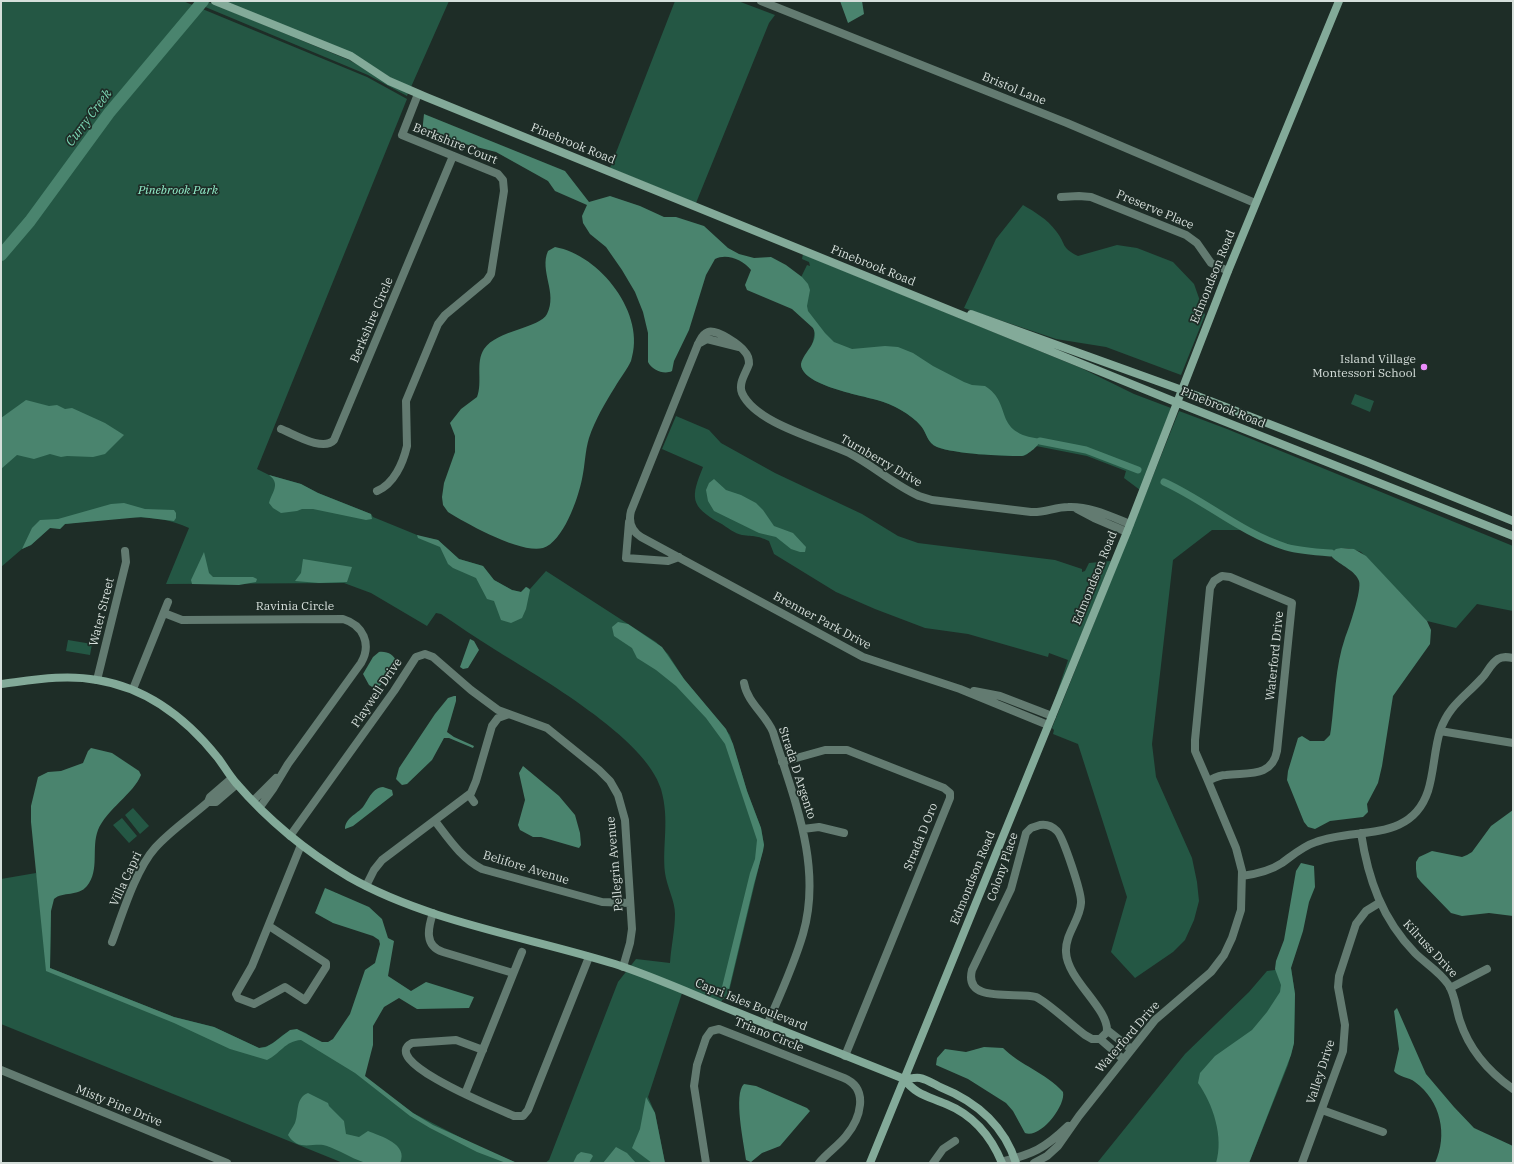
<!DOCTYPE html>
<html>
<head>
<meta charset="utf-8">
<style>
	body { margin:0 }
	#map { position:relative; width:1514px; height:1164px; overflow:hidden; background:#1e2d27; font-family:"IBM Plex Serif",serif }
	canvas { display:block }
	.frame { position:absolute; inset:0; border:2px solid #d6dfdb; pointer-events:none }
</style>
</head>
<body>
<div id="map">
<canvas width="1514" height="1164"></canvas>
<div class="frame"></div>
</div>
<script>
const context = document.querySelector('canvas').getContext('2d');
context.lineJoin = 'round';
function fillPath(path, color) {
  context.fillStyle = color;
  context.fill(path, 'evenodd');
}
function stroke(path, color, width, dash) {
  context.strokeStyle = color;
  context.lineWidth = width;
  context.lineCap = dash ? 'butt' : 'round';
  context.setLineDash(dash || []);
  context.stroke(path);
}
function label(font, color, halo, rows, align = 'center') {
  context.font = font + ' "IBM Plex Serif",serif';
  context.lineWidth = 3.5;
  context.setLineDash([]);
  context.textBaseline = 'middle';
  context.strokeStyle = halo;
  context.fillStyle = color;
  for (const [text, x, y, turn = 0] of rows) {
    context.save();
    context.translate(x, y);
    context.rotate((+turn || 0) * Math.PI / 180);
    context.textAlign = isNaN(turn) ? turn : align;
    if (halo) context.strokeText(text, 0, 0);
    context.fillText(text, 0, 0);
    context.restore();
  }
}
fillPath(new Path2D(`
	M1 1H183L367 77 407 99 257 469 269 475 301 484 318 493 371 514 373 517 422 537 438 540 459 559 483 566 494 580 512 590 521 592 526 587 530 589 546 571 656 642 668 654 684 679 730 735 747 791 761 828 764 845 727 1000 723 999 721 1002 684 987 648 1097 655 1113 665 1163H545L549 1160 618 982 636 959 670 963C671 947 675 930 675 914 675 901 667 887 665 873 662 844 670 821 661 789 646 738 539 677 494 649 476 638 459 626 441 614L436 613 427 626 371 593 344 583 166 584 189 528C151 510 106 519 65 524L60 529 51 527 31 545 22 549 1 567Z
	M191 1H206L349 60 408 93 407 96 368 75Z
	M224 1H449L411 87 391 78 352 53Z
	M675 1H738L775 15 769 23 696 203 610 168Z
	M1023 205C1035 212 1047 219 1056 231 1067 245 1060 247 1078 256L1117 245 1137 248 1173 262 1194 284 1205 315 1181 375 1106 347 1056 339 964 308 996 239Z
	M803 254 1081 368 1134 394 1171 408 1140 490 1124 478 1126 471 1087 456 1036 446 1026 455 1022 456C1001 456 955 454 937 447 927 443 927 433 921 426 911 414 892 404 877 400 860 395 801 385 801 364L812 346 815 331C810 321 797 311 787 306L807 265 810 266 809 262 802 259Z
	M1355 394 1374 401 1370 412 1351 404Z
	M1179 411 1227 429 1513 546V611L1477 604 1456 628 1427 621 1361 552C1351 548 1340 545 1331 553L1286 547 1247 530H1212L1173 560 1152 744 1156 777 1192 858 1197 882 1199 901 1194 920 1185 940 1173 952 1135 978 1111 952 1127 897 1078 744 1053 734 1054 730 1052 728Z
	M676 416 709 430 721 443 775 473 862 514 898 536 918 543 1055 560 1082 569V572L1085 571 1089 563 1111 561 1054 702 1068 660 1049 653 1048 657 968 634 925 628 875 609 836 592 774 554 769 541C756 535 755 537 742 535 735 534 727 527 720 523 689 506 691 497 703 467L662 449Z
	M68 640 92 644 90 655 66 651Z
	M133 808 149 826 140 834 125 815Z
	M122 818 137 836 129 843 113 825Z
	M36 873 51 911 50 968 174 1017 214 1027 259 1048C281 1046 282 1023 306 1033L413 1113 479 1147 517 1163H343L1 1024V879Z
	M1291 968 1295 994 1294 1043 1288 1065 1249 1163H1097L1185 1054 1249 992 1267 971Z`), '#245744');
fillPath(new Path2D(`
	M840 1H862L864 14 848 23Z
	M424 114 565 171 589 202 610 196 640 206 664 217H676L704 226 728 248 739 254 754 258 771 257 786 265 802 277 808 284 810 290 807 306 808 311 825 333 834 342 852 349 885 346 898 347 913 353 933 366 964 382 972 385 985 386C1014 404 991 433 1041 439 1040 445 1028 455 1022 456 1001 456 956 454 937 447 927 443 927 433 921 426 911 414 892 404 877 400 860 395 801 385 801 364 804 351 820 342 813 328L792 309 747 290 745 285 751 270C743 260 727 253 715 259L706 275 689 330 674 361 672 371C664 375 652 370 648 362V333L643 312 635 292 622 270 606 247 590 234 583 223 582 216 587 205 555 191 548 181 496 152 422 133Z
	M555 247C600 255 647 314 631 361 627 370 620 378 615 387 605 403 595 420 589 438 585 451 585 466 582 479 578 499 563 542 543 548 521 554 467 524 448 512L443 505 442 497 444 483 455 452V436L450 423 461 409 477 397C483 382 475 363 484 349 497 330 540 328 547 314 558 293 539 271 548 251Z
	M26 400 49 406 57 405 65 409 72 408 105 423 124 435 105 454 93 457 67 456 61 457 50 454 34 459 17 455 1 469V418Z
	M269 475 301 484 318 493 371 514 372 519 366 520 313 509H302L297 511 281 513 273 508 269 503C272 492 281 484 269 475Z
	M714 479 726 490 741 495 756 503 763 510 774 526 793 533 806 547 805 552H800L791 549 776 537 759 533 714 511 708 501 706 490 709 483Z
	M124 503 145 509 174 510 176 513V518L174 521 141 517 65 524 60 529 50 528 31 545 22 549 32 528 40 520 58 519 111 504Z
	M417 535 438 540 459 559 483 566 494 580 512 590 521 592 526 587 528 588 530 590 526 609 522 618 511 623 501 620 494 601 487 599 476 578 453 568 448 564 440 547 418 538Z
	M1341 548 1354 549 1366 556 1427 621 1431 630 1430 644 1393 696 1382 766 1378 783 1367 804 1368 812 1363 817 1330 821 1315 829 1308 827 1304 822 1287 780 1288 771 1298 738 1302 736 1310 741H1324L1330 735 1331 729C1335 699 1335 667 1345 638 1349 628 1362 590 1359 581 1356 571 1340 565 1332 557L1331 553 1336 549Z
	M204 552 209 573 213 577H253L257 579 256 582 239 585 192 584 191 580Z
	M303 559 352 567 347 582 319 583 295 581 301 573Z
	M618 622 628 624 662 647 684 679 726 729 733 744 747 791 761 828 764 845 763 851 754 884 729 989 722 987 750 873 755 859 757 840 725 744 706 718 676 686 656 670 637 658 632 648 614 636 612 627Z
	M470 639 474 641 479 650 468 668 463 669 460 667Z
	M379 652C387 651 395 655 396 662L377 690 369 685 363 674 373 657Z
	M454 696H456V701L447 732 454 737 474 746 473 748 449 738H444L432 760 407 784 402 785 396 779 399 768 435 714 448 698Z
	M91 748 112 753 139 771 141 775C134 793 106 810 98 830 91 848 100 870 87 886 78 897 63 891 54 899L51 911 50 968 174 1017 214 1027 259 1048 266 1047 273 1043 290 1030 297 1029 322 1042H328L333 1039 350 1014 365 970 375 963 380 944 379 940 373 936 333 923 315 913 325 888 369 907 382 919 388 938 394 941 388 976 411 991 426 982 474 997 469 1008 417 1009 399 998 384 1007 373 1026V1045L365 1076 413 1113 433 1125 517 1163H506L477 1152 430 1128 410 1116 355 1073 301 1040C285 1041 280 1054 267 1060L230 1049 174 1023 46 971 31 822V806L38 777 48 772 61 771 83 763 88 751Z
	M523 766 559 796 575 815 580 833 581 845 579 848 541 837H533L520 830 518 825 525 800 519 773Z
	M383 787 392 790 393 795 353 826 345 829C345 818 357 814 363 807 369 799 372 788 383 787Z
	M1513 810V916L1489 913 1462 916 1451 913 1421 882 1417 877 1416 869V862L1419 857 1432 851 1462 857 1467 855 1472 852 1491 826Z
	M1301 863 1314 866 1315 887 1309 902 1303 931 1291 968 1295 994 1294 1043 1291 1055 1249 1163H1216C1224 1137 1213 1104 1198 1083L1200 1073 1215 1056 1252 1030 1267 1012 1280 992 1281 985 1275 969 1276 961 1284 940 1296 871Z
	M1397 1008 1426 1074 1454 1107 1474 1128 1513 1146V1163H1435C1448 1135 1441 1101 1415 1082 1409 1077 1398 1077 1394 1071L1399 1049 1394 1011Z
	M984 1047 1003 1048C1020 1065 1046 1073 1063 1092 1066 1106 1040 1139 1025 1133L1013 1111 1006 1103 968 1079 936 1065 937 1058 945 1049 966 1052Z
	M744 1084 756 1086 807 1108 810 1111 780 1146 762 1153 751 1162 746 1160C744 1144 733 1094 744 1084Z
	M308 1093 328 1103 329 1106 344 1121 346 1134 359 1137 368 1131C380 1136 409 1144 400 1163 389 1163 374 1164 363 1162 351 1158 339 1150 327 1146 315 1141 299 1153 288 1135 290 1131 293 1127 295 1123 299 1113 295 1098 308 1093Z
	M646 1097 655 1113 665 1163H652L632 1148 640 1129Z
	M616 1147 627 1153 636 1163H603Z
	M581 1152 591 1154 593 1156 589 1163H573L577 1155Z`), '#4a846e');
stroke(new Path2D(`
	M1040 441 1086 450 1138 470
	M1164 482C1206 501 1241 533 1286 547 1300 551 1316 552 1331 553`), '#4a846e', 7);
stroke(new Path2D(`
	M1 255 30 221 109 113 203 1`), '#4a846e', 12);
stroke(new Path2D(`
	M761 1 1067 123 1255 203
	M1061 197 1079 196 1091 197 1186 235 1197 243 1211 263 1228 271
	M698 344 707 339 739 347
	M281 429C294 434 323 452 334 440L453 156
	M377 491C394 484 403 463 407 446L406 401 438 324 445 315 487 280 491 274 504 191 503 180 498 174 402 135 418 94
	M1077 509 1094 518 1127 532
	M629 522 626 558 668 561 679 557
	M1222 576 1230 577 1292 603 1277 751C1272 778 1247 772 1226 775 1219 775 1214 778 1208 781L1195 751V740L1210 588 1214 581Z
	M164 613 182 620 343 619C363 625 372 644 361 663L288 764 273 789 260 807
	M1513 658C1508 657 1503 656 1498 659 1491 663 1487 673 1482 678 1465 697 1449 705 1440 731L1513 743
	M97 680 126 562 125 551
	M744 683C747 702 766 715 773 732 793 797 823 865 803 934 794 965 780 995 767 1025
	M133 689 168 602
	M974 691 1000 696 1052 716
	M1048 725 960 689 863 657 641 537C632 531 628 522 631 511L698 344C701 339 702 334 708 332 717 329 740 345 745 352 748 355 749 360 749 364 746 373 738 383 742 393 756 424 820 439 849 453 874 466 894 485 919 496L932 500 1031 512C1044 513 1055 507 1068 507 1090 506 1110 516 1130 524
	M782 762 825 750H847L944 788 950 793V798L845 1056
	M469 795 474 802
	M254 800 276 778
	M208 802H216L237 784
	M435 821C449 839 461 858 482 869L602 902 630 903
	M1040 825C1046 824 1052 826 1057 831 1063 837 1082 893 1081 903 1080 920 1065 934 1066 952 1067 980 1109 1008 1107 1032L1100 1039H1092L1085 1035C1074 1027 1046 1001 1036 997 1019 991 963 1005 972 970L1011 889 1026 833 1031 828Z
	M803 829 819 827 844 833
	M1361 833C1368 879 1382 919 1415 953 1425 963 1439 971 1448 984 1455 994 1456 1009 1460 1021 1469 1049 1489 1072 1513 1089
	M290 836 394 691 416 657 425 654 433 657 471 690 498 710 547 728 599 770 610 781 618 795 625 820 632 929 630 943 623 967
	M1242 876C1257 874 1270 871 1282 863 1293 855 1303 846 1316 842 1356 827 1411 843 1428 791 1434 772 1434 751 1440 731
	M366 886 374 870 382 860 471 793 476 781 492 726 498 718 509 714
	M433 913C428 928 424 946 443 952L513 973
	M269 926 326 963V967L305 1000 285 987 254 1004 238 998 236 994 252 966 301 845
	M112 942C122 915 136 869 155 848 170 831 191 817 208 802L210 797 232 778
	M1450 988 1487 969
	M1107 1030 1131 1049
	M1100 1039 1123 1059
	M483 1050 456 1040 412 1043C377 1061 501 1110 514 1116H523L528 1110 589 957
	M1 1070 227 1163
	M465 1094 522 952
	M1322 1110 1383 1132
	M1001 1162C1033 1154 1044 1149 1068 1126
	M706 1163 694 1086 697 1065 706 1038 711 1031 719 1029 844 1078C870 1089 860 1119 846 1136 838 1146 827 1153 819 1163
	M933 1163 943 1149 955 1141
	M1034 1163 1047 1156 1058 1146 1079 1116 1155 1020 1211 972 1224 955 1232 938 1241 910 1242 871 1236 848 1208 781
	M1302 1163 1343 1051 1345 1025 1338 987 1339 976 1356 924 1366 911 1379 903`), '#637b71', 8);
stroke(new Path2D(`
	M215 1 351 56 389 81 426 97 1178 403 1513 536
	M971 314 1182 390 1367 462 1513 521
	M1 684C33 680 65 674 97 680 148 688 187 719 218 758 224 766 229 775 236 783 268 820 307 852 349 877 428 922 529 937 615 964 655 977 694 995 734 1011 790 1034 847 1056 904 1079 909 1079 915 1077 920 1078 926 1079 934 1084 940 1087 975 1101 1004 1125 1016 1163
	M904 1079C916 1095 928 1096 946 1104 973 1115 991 1136 1002 1163
	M870 1163 1127 532 1228 271 1339 1`), '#83aa99', 8);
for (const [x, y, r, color] of [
	[1424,367,4,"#eb8dfb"]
]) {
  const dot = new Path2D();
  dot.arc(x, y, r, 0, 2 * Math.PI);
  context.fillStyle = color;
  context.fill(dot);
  stroke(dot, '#1e2d27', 1.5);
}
label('12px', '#d6dfdb', '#1e2d27', [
	["Bristol Lane",1014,89,22],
	["Berkshire Court",455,144,22],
	["Pinebrook Road",573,144,22],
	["Preserve Place",1155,210,23],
	["Pinebrook Road",873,266,22],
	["Edmondson Road",1213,277,-68],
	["Berkshire Circle",372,320,-67],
	["Pinebrook Road",1223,408,22],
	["Turnberry Drive",881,461,30],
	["Edmondson Road",1095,578,-68],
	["Ravinia Circle",295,607],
	["Water Street",102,612,-76],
	["Brenner Park Drive",822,621,28],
	["Waterford Drive",1275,656,-84],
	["Playwell Drive",377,693,-56],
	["Strada D Argento",797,773,72],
	["Strada D Oro",921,837,-68],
	["Pellegrin Avenue",615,864,-95],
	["Colony Place",1003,867,-71],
	["Belifore Avenue",526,868,17],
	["Edmondson Road",973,878,-68],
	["Villa Capri",126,879,-65],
	["Kilruss Drive",1430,949,47],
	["Capri Isles Boulevard",751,1005,22],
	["Triano Circle",769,1035,22],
	["Waterford Drive",1128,1037,-49],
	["Valley Drive",1321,1072,-72],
	["Misty Pine Drive",119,1106,22]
]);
label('italic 12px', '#93eecb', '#1e2d27', [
	["Pinebrook Park",178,191]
]);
label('12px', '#d6dfdb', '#1e2d27', [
	["Island Village",1416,360],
	["Montessori School",1416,374]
], 'right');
label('italic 13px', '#7ed9b6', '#1e2d27', [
	["Curry Creek",89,118,-53]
]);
</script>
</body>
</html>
